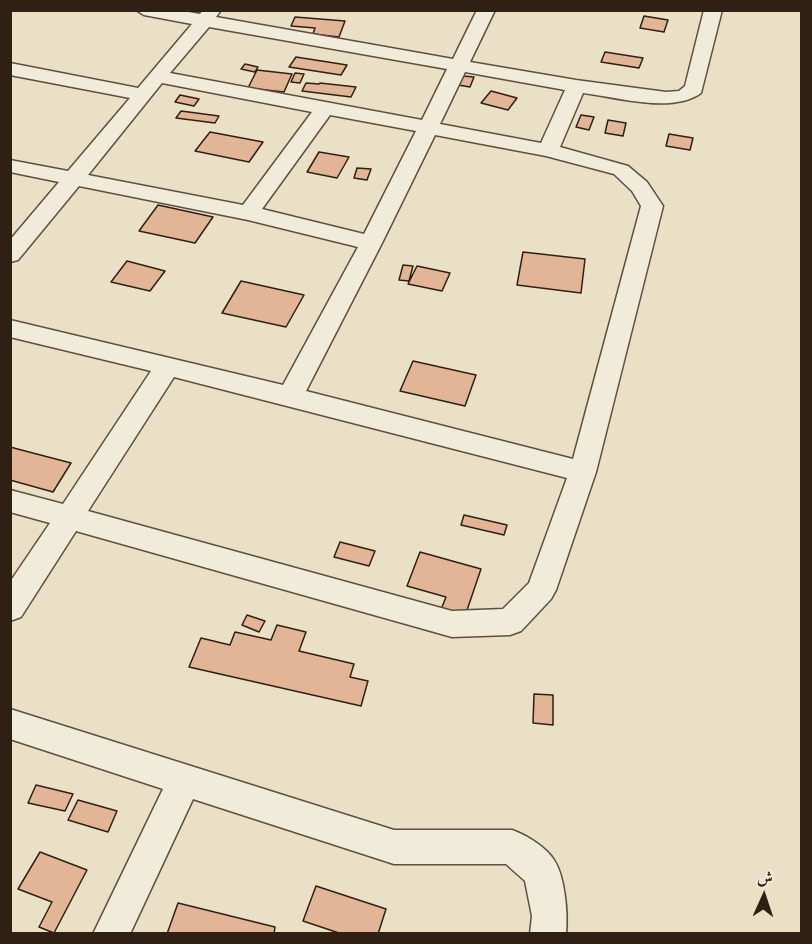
<!DOCTYPE html>
<html>
<head>
<meta charset="utf-8">
<style>
	body { margin:0 }
	#map { position:relative; width:812px; height:944px; overflow:hidden; background:#e9e0c5; font-family:Cardo,Amiri,serif }
	canvas { display:block }
	.frame { position:absolute; inset:0; border:12px solid #2f2013; pointer-events:none }
	.north { position:absolute; left:734px; top:866px; width:60px; height:60px; -webkit-text-stroke:4px #f1ebd9; paint-order:stroke; rotate:3deg; font-size:16px; font-weight:700; line-height:24px; text-align:center; color:#2f2013 }
	.north::after { content:''; display:block; margin:auto; width:21px; height:27px; background:#2f2013; clip-path:polygon(50% 0,100% 100%,50% 72%,0 100%) }
</style>
</head>
<body>
<div id="map">
<canvas width="812" height="944"></canvas>
<div class="frame"></div>
<div class="north">ش</div>
</div>
<script>
const context = document.querySelector('canvas').getContext('2d');
context.lineJoin = 'round';
function fillPath(path, color) {
  context.fillStyle = color;
  context.fill(path, 'evenodd');
}
function stroke(path, color, width, dash) {
  context.strokeStyle = color;
  context.lineWidth = width;
  context.lineCap = dash ? 'butt' : 'round';
  context.setLineDash(dash || []);
  context.stroke(path);
}
const building = new Path2D(`
	M644 16 668 20 664 32 640 28Z
	M295 17 345 21 339 37 313 34 315 28 291 26Z
	M605 52 643 58 639 68 601 62Z
	M296 57 347 65 341 75 289 67Z
	M245 64 258 67 255 72 241 69Z
	M257 70 292 74 284 92 248 88Z
	M295 73 304 74 300 83 291 82Z
	M463 76 474 77 470 87 458 85Z
	M306 83 319 84 320 83 356 87 351 97 302 91Z
	M491 91 517 98 508 110 481 103Z
	M180 95 199 99 194 106 175 102Z
	M181 111 219 116 215 123 176 118Z
	M581 115 594 117 589 130 576 127Z
	M608 120 626 123 623 136 605 133Z
	M210 132 263 142 249 162 195 151Z
	M669 134 693 138 690 150 666 146Z
	M319 152 349 157 337 178 307 172Z
	M357 168 371 169 367 180 354 178Z
	M158 205 213 217 195 243 139 231Z
	M523 252 585 259 581 293 517 285Z
	M127 261 165 271 150 291 111 282Z
	M403 265 413 266 409 281 399 280Z
	M417 266 450 273 442 291 408 284Z
	M241 281 304 295 286 327 222 313Z
	M413 361 476 375 465 406 400 391Z
	M10 447 71 463 53 492 10 480Z
	M464 515 507 525 504 535 461 525Z
	M340 542 375 551 369 566 334 557Z
	M420 552 481 569 464 619 440 612 446 597 407 586Z
	M247 615 265 621 259 632 242 625Z
	M277 625 306 632 299 651 354 664 350 677 368 681 361 706 189 667 201 638 230 645 235 632 271 640Z
	M534 694 553 695V725L533 723Z
	M36 785 73 794 65 811 28 803Z
	M78 800 117 811 108 832 68 820Z
	M40 852 87 870 54 933 39 927 52 902 18 889Z
	M316 886 386 909 378 934H342L303 921Z
	M178 903 275 927 274 934H167Z`);
fillPath(building, '#e2b597');
stroke(building, '#2f2013', 1.5);
const minor = new Path2D(`
	M136 10H177L200 14 203 10H221L216 17 453 59 477 10H495L470 62 576 80 666 92 679 91 685 86 704 10H722L701 93C672 114 617 97 583 93L560 147 628 166 647 182 663 206 596 472 556 590 551 599 521 631 510 635 452 637 76 531 21 617 10 621V582L50 523 10 512V490L63 504 151 371 10 337V320L283 385 358 247 248 220 79 186 18 260 10 262V240L59 182 10 172V160L68 171 130 98 10 75V63L138 88 192 24 144 15ZM209 27 447 69 422 120 170 73ZM465 72 565 90 541 143 440 124ZM162 83 312 112 243 205 88 175ZM330 115 416 131 364 234 262 209ZM435 135 546 156 614 174 632 191 641 206 573 459 306 391 382 243ZM174 377 567 478 529 583 503 609 452 611 88 511Z
	M10 709 394 830H512C526 835 546 847 554 860 565 876 568 914 566 934H530L532 916 525 881 506 864H394L193 799 130 934H93L163 789 10 739Z`);
stroke(minor, '#5e5040', 3);
fillPath(minor, '#f1ebd9');
</script>
</body>
</html>
